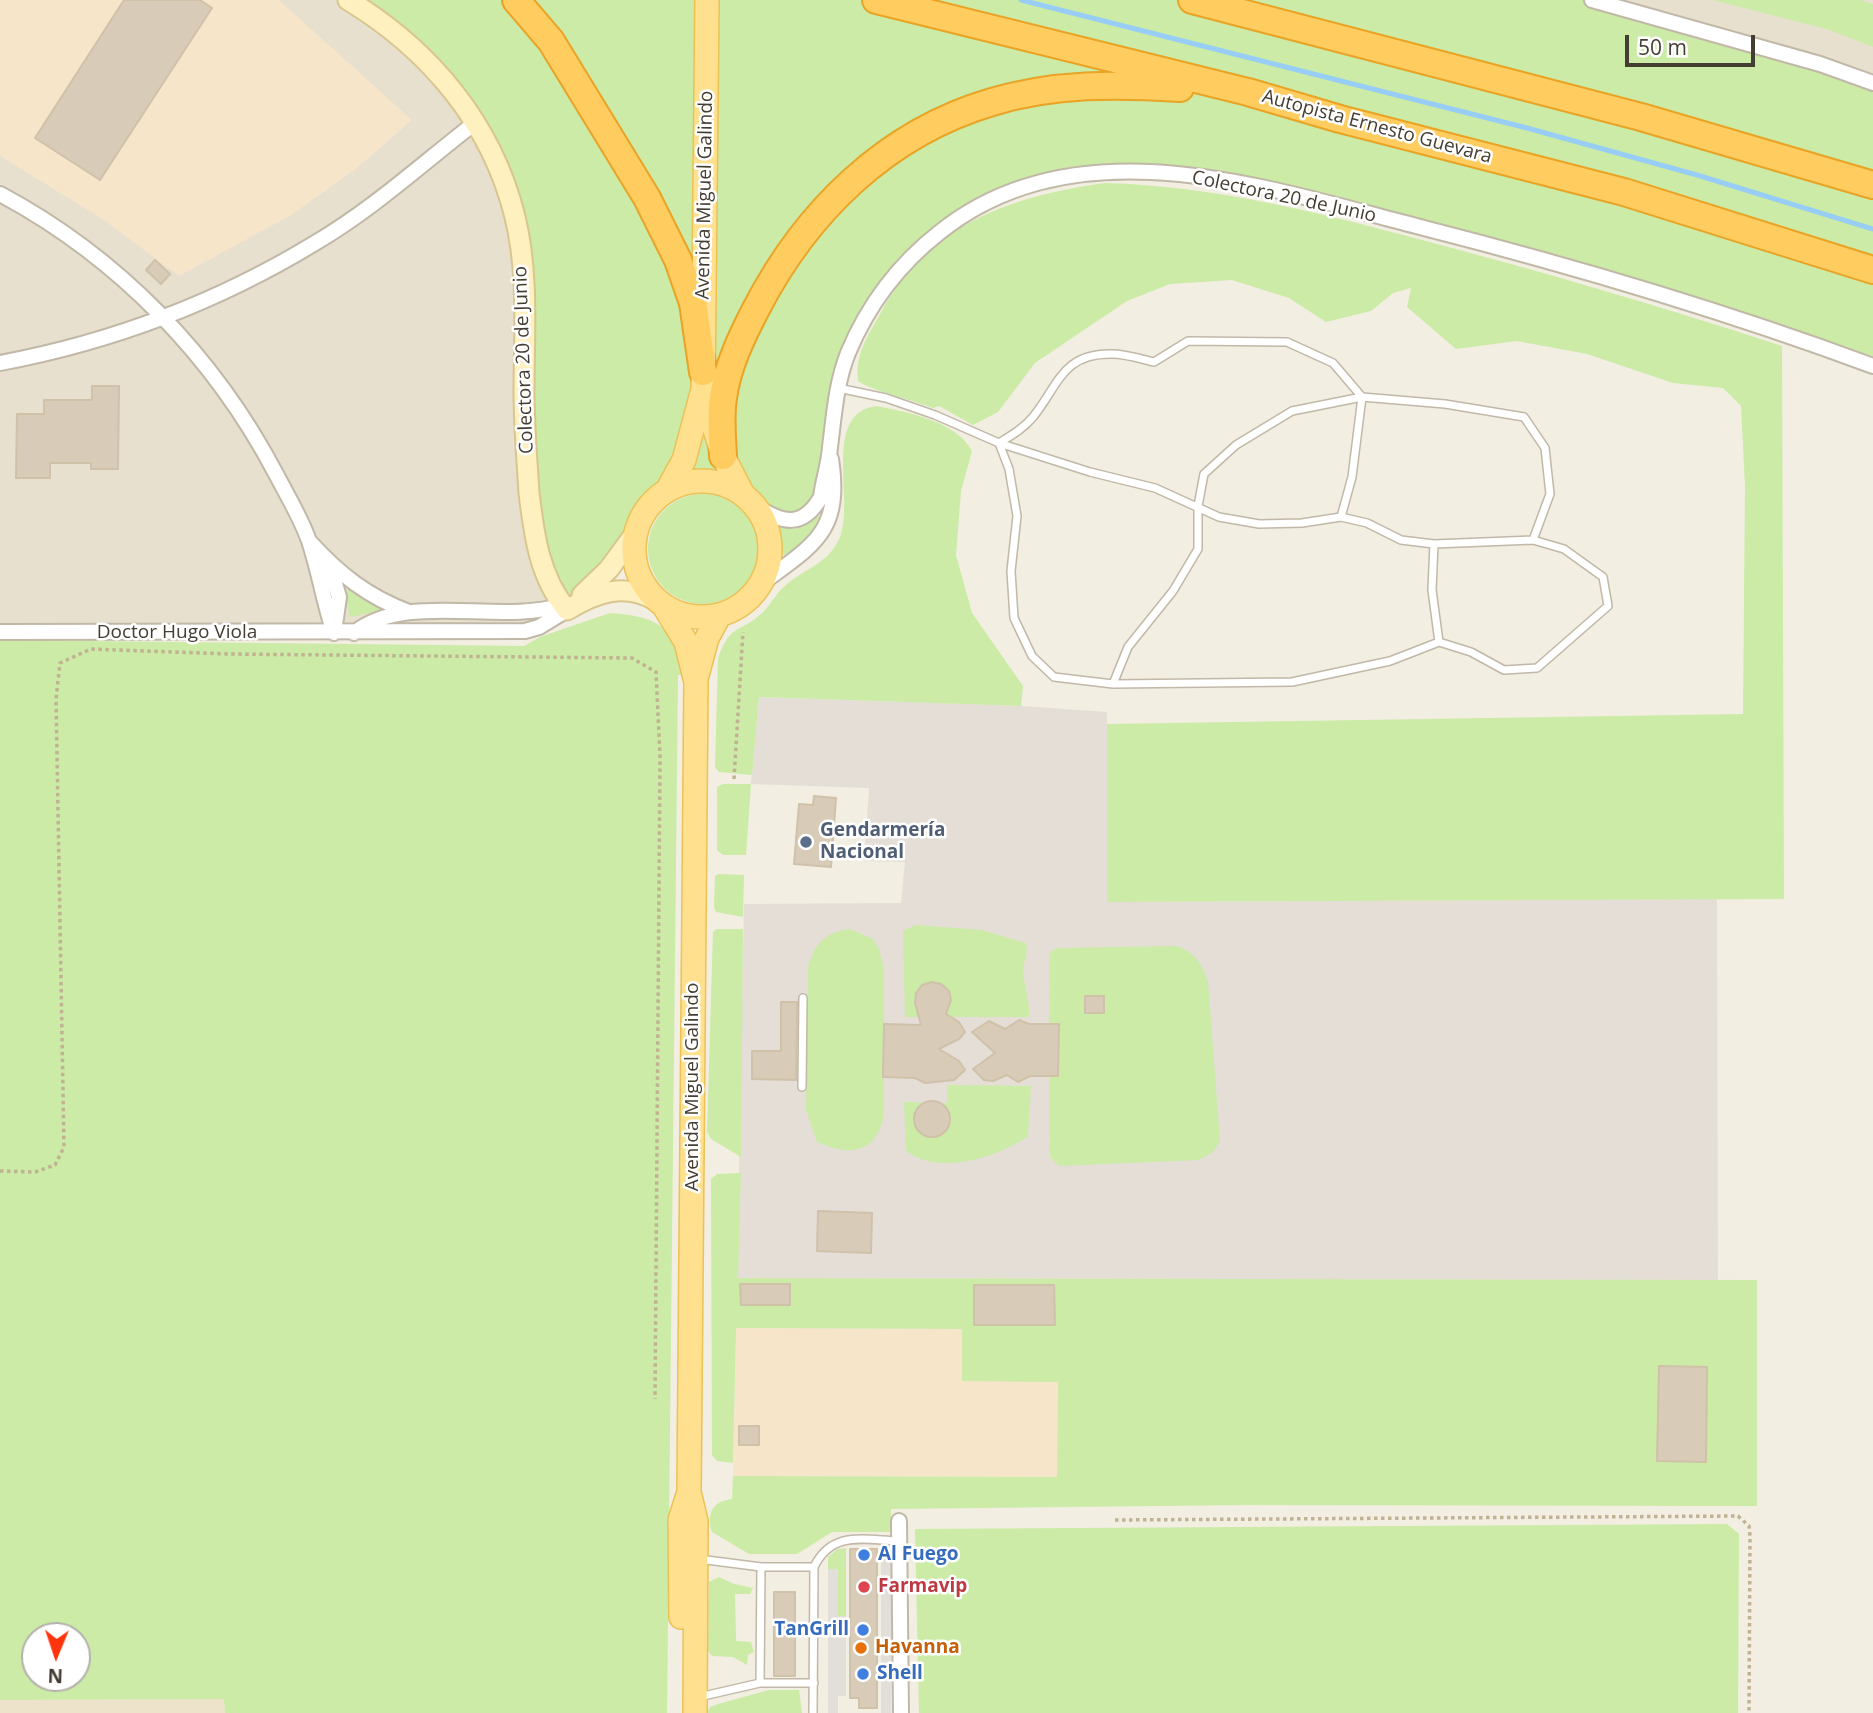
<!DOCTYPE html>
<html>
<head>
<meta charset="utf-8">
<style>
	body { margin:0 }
	#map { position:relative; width:1873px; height:1713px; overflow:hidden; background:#f2eee2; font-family:"Open Sans",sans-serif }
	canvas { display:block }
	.north { position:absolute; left:21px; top:1622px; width:70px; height:70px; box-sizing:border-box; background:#fff; border:2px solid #b4b1ad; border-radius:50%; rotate:182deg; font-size:19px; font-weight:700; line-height:28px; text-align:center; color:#443d32 }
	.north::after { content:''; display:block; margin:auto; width:24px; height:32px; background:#ff330c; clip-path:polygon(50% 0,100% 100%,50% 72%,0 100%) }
	.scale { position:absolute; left:1625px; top:35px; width:130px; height:32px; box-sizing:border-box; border:4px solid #443d32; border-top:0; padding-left:9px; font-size:21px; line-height:24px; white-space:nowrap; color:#443d32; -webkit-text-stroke:5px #fff; paint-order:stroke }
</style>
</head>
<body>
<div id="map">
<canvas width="1873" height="1713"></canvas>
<div class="north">N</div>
<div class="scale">50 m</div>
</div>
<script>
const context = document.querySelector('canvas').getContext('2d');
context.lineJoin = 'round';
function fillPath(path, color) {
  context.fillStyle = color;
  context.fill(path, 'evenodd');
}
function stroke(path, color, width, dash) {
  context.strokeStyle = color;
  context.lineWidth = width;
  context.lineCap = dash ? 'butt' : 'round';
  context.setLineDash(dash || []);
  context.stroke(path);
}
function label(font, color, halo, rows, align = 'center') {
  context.font = font + ' "Open Sans",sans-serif';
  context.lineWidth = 5;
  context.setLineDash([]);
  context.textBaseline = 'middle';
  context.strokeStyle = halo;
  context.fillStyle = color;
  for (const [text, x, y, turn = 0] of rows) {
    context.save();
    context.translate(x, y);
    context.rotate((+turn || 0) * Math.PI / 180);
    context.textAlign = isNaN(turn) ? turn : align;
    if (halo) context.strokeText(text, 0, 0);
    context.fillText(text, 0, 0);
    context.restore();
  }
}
fillPath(new Path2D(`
	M0 0H348L460 99 515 217 563 605 539 627 0 632Z
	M1592 0H1873V83Z`), '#e7e0cf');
fillPath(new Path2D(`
	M0 0H279L412 120 357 168 293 214 179 276 104 220 0 156Z
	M736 1328 962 1329 963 1381H1058L1057 1477 733 1476Z`), '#f7e5ca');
fillPath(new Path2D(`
	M759 697 1021 706 1107 712 1108 902 1717 899 1718 1280 737 1278 744 904 901 903 905 862 864 861 869 788 751 784Z`), '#e4ded7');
fillPath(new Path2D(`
	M225 1699V1713H0V1700Z`), '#ede3ca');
fillPath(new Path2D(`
	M348 0H1592L1873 83V366L1782 333 1318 201 1142 172 1026 185 914 252 847 355 821 497 796 519C783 515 766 513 755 505 744 498 737 489 724 484 653 461 644 532 610 568 597 582 578 593 563 605L540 556 522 262 476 122Z
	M1713 0H1860L1873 4V47L1830 30Z
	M1105 183C1214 186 1317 212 1422 240 1544 272 1663 307 1782 346L1784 899 1107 902V724L1743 714 1745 486 1741 406 1723 388 1673 383 1587 354 1517 341 1456 349 1407 307 1411 288 1393 293 1371 311 1326 322 1289 298 1232 280 1170 284 1127 301 1035 363 998 412 973 425 939 406 933 408C913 400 872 391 858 381 855 355 867 337 879 316 928 224 1008 197 1105 183Z
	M877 406C908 412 957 422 972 451L961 491 956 555 972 613 1023 686 1021 706 759 697 752 775 719 772 715 767 718 659C729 622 745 632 764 611 772 603 776 593 785 586 805 568 829 564 840 537 855 501 821 412 877 406Z
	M648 549a55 55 0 1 1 110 0a55 55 0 1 1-110 0Z
	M823 514C817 535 802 551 780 556V541L775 527 796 529Z
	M349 589 380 608 379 611 350 617 345 592Z
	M610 613C660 617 674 626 683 675H678L667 1713H225L224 1699 0 1700V640L524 646 540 637ZM35 1636H77V1678H35Z
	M723 784H751L746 855H723L717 850V787Z
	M719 874 744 875 743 917 716 912 714 907 715 876Z
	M915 925 982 930 1026 943C1029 954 1023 961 1023 971 1024 987 1030 999 1029 1017H905L903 931Z
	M717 929H743L741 1157 711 1139 707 1132 713 932Z
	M850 929 873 939 879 949 884 970V1114C877 1153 851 1157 817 1142L806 1110 808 969C813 945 825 932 850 929Z
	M1178 946C1196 955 1202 963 1208 982L1220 1141 1213 1152 1199 1160 1059 1166 1050 1157 1049 954 1056 948Z
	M947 1085 1031 1086 1028 1136C1000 1157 935 1177 906 1150L904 1102 947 1103Z
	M741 1173 738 1278 1757 1280V1506L1246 1505 891 1509V1532H832L797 1554H749L712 1532C706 1513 713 1501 732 1499L733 1476 1057 1477 1058 1382 962 1381V1329L736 1328 733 1463 717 1461 712 1455 711 1179 717 1174Z
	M1727 1524 1739 1534 1738 1713H919L915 1529Z
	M846 1548V1616H838V1569H828V1557L838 1549Z
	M719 1577 734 1584 753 1588 750 1594H735L736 1641 751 1642 754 1652 748 1655 747 1665 733 1657 712 1656 708 1651 709 1582Z
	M769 1690H799L802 1713H707L710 1707 718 1704Z`), '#cbeba6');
fillPath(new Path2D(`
	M881 1549H892L891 1713H881Z
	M828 1569H838V1616H846V1696H838V1713H828Z`), '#e2dfdb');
stroke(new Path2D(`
	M1021 0 1527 128 1697 175 1873 229`), '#98cef5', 5);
const building = new Path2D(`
	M124 0H200L212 8 100 180 35 138Z
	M155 260 170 274 161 284 146 270Z
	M92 386H119L118 469H91V463H50V478H16L17 414H44V400H92Z
	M814 796 836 798 831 867 794 864 799 804 813 805Z
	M932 982 941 984 949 991 951 1000 946 1014 959 1022 965 1032 959 1039 939 1049 959 1061 965 1070 954 1080 925 1083 915 1078 883 1077 884 1024 921 1025 915 1003 916 993 922 985Z
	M1085 996H1104V1013H1085Z
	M781 1002H797L796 1080 752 1079V1051H781Z
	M1019 1020 1029 1024H1059L1058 1076H1030L1018 1082 1007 1075 993 1081 984 1080 973 1069 995 1053 972 1032 989 1021 1005 1029Z
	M914 1119a18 18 0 1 1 36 0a18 18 0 1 1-36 0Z
	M818 1211 872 1213 871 1253 817 1251Z
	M740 1284H790V1305H741Z
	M974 1285H1054L1055 1325H974Z
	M1659 1366 1707 1367 1706 1462 1657 1461Z
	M739 1426H759V1445H739Z
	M850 1549H877V1708H859V1698H850Z
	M774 1592H795V1676H774Z`);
fillPath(building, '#d8ccb9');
stroke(building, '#d0c1a9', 2);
const lane = new Path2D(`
	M838 388 886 398 935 415 999 443 1090 472 1155 488 1219 517 1259 524 1302 523 1341 517 1367 523 1401 540 1434 544 1533 540 1564 549 1603 577 1608 606 1537 668 1504 670 1471 652 1439 642 1390 661 1292 682 1113 684 1054 677 1032 656 1014 618 1011 571 1017 516 1009 469 999 443C1012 435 1024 428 1033 417 1059 385 1062 353 1112 354 1126 354 1141 359 1154 362L1188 341 1287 342 1333 363 1362 397 1352 477 1341 517
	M1434 544 1432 590 1439 642
	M1113 684 1128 647 1173 591 1198 549V506L1204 474 1236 445 1292 411 1362 397 1445 404 1524 417 1545 448 1550 494 1533 540
	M802 1087 803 998
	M699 1559 761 1567H814
	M760 1683 761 1567
	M699 1697 760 1683H814
	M813 1713 814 1567C832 1530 864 1540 899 1541`);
const street = new Path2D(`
	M1592 0 1820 64 1873 83
	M0 194C118 257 214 356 276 474 287 495 301 518 309 541 319 571 324 603 334 633
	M0 363C112 342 218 302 315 243 373 209 423 163 476 122
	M756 506C783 524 803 528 821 497 823 480 829 464 830 447 834 416 836 383 848 353 868 305 899 264 940 232 1077 122 1268 188 1420 227 1573 266 1725 311 1873 366
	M310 542C339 574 368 597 409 612
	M330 567 339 597 334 632
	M761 584C814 544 842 533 831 459
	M0 632 525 631 539 627 567 610
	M354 633C406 591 499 625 563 605
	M899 1521 901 1713`);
const secondary = new Path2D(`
	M348 0C429 49 492 123 515 217 529 274 524 334 524 392 524 426 527 459 529 493 534 534 539 577 567 610 597 592 625 582 657 601
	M582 595 609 569 634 535`);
const primary = new Path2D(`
	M707 0 703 390 723 456 742 493
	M634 549a68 68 0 1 1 136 0a68 68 0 1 1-136 0Z
	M668 489 684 460 702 393
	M664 606 686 642 696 682 689 1492 696 1521 695 1713
	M697 675 707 638 719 616
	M681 1617 680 1520 689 1492`);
const highway = new Path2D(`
	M516 0 551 41 647 198 678 260 693 303 703 372
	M876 0 1248 92 1340 119 1624 192 1873 270
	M1192 0 1641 117 1873 185
	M723 456C722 436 720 417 723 398 727 367 742 336 756 309 806 212 886 133 992 102 1055 83 1116 84 1180 88`);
stroke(lane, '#c1b8a7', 10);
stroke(street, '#c1b8a7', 18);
stroke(secondary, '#d9c68f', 23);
stroke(primary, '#ecc156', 26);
stroke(highway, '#e9a325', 30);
stroke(new Path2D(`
	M734 779 743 632
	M0 1171 35 1172 55 1165 64 1147 56 699 60 663 91 649 228 654 632 658 656 672 660 756 655 1399
	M1115 1520 1738 1516 1749 1526 1750 1536 1749 1713`), '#c1b294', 3.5, [3.5, 3.5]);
stroke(lane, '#fff', 7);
stroke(street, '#fff', 14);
stroke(secondary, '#fff0bf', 19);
stroke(primary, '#ffe08e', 23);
stroke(highway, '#ffcc60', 26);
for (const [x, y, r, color] of [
	[806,842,7,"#5c6f8a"],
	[864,1555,7,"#3f7fe0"],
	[864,1587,7,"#e0444e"],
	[863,1630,7,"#3f7fe0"],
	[861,1648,7,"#e8710a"],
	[863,1674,7,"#3f7fe0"]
]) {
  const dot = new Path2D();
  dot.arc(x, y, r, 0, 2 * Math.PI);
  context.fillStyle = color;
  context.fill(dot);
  stroke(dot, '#fff', 2.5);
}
label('19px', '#443d32', '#fff', [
	["Autopista Ernesto Guevara",1377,127,15],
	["Avenida Miguel Galindo",705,195,-89],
	["Colectora 20 de Junio",1284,197,12],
	["Colectora 20 de Junio",524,360,-92],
	["Doctor Hugo Viola",177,633],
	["Avenida Miguel Galindo",693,1087,-90]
]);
label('bold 19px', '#4e5e75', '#fff', [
	["Gendarmería",820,831],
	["Nacional",820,853]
], 'left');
label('bold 19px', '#366cbe', '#fff', [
	["Al Fuego",878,1555],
	["TanGrill",849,1630,"right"],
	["Shell",877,1674]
], 'left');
label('bold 19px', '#be3a42', '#fff', [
	["Farmavip",878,1587]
], 'left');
label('bold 19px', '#c56008', '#fff', [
	["Havanna",875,1648]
], 'left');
</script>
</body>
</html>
